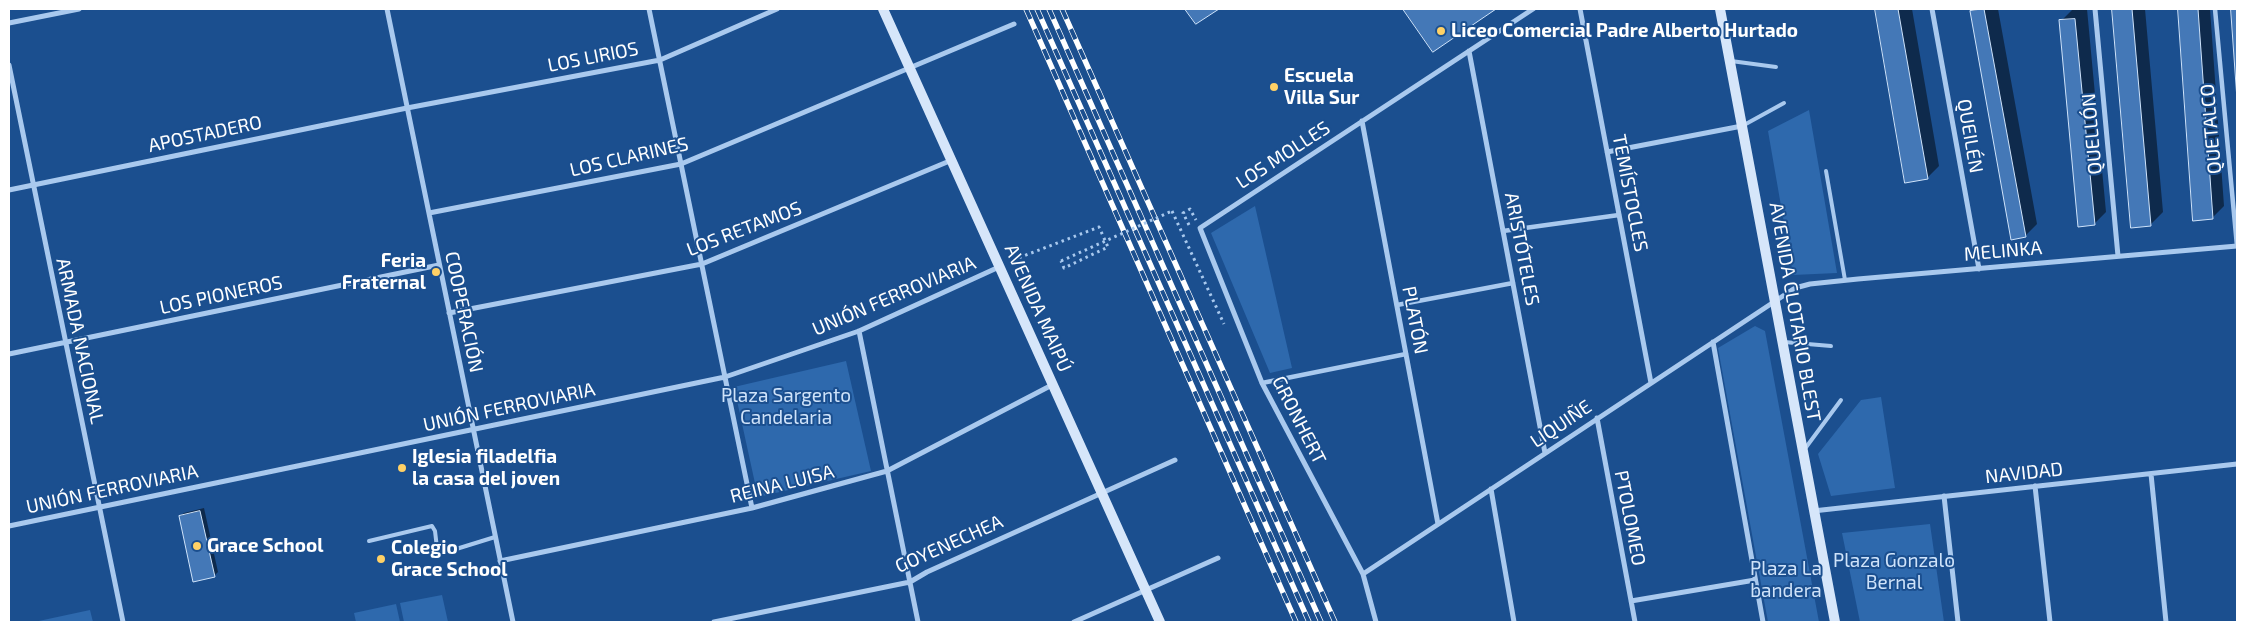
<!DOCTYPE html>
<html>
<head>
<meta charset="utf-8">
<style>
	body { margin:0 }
	#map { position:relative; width:2246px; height:631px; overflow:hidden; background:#1b4f8f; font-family:"Exo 2",sans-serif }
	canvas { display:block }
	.frame { position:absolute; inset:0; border:10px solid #fff; pointer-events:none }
</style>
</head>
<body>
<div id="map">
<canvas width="2246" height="631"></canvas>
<div class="frame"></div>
</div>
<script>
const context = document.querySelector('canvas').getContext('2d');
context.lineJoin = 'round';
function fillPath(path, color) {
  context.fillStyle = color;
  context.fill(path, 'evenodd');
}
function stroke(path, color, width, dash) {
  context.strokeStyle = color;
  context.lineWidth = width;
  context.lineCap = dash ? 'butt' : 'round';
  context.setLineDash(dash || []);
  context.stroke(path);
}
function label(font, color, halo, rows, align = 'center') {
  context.font = font + ' "Exo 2",sans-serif';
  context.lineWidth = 4;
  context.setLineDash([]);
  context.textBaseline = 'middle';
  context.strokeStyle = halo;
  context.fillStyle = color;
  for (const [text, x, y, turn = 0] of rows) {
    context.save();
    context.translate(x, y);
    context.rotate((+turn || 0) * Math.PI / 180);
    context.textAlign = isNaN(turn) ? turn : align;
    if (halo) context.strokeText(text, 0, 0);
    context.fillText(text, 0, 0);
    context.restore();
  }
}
fillPath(new Path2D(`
	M1809 110 1837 273 1793 275 1768 131Z
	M1255 206 1292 368 1270 373 1211 233Z
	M1755 326 1765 331 1819 622H1768L1718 348Z
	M846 361 871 471 758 497 734 387Z
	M1881 397 1895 488 1831 496 1818 454 1861 400Z
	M1930 524 1944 622H1860L1842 533Z
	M442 595 448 622H404L400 603Z
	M396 604 400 622H356L354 613Z
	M90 610 93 622H34Z`), '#2e69ad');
fillPath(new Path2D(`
	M1405 9H1494L1433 51Z
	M1876 9H1912L1939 166 1927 178 1906 182Z
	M1974 9H1998L2037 224 2025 236 1971 12Z
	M2073 9H2087L2106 212 2094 224 2061 21Z
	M2113 9H2145L2163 212 2151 224 2133 226Z
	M2179 9H2210L2224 206 2212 218 2194 220Z
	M2232 9H2237V81Z
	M204 508 218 572 214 576 180 516 184 513Z`), '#0007');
const building = new Path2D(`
	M1185 9H1219L1196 24Z
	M1403 9H1496L1433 52Z
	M1875 9H1898L1928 179 1905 183Z
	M1984 9 2026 237 2011 240 1970 11Z
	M2112 9H2132L2151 226 2131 228Z
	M2178 9H2198L2213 219 2193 221Z
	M2231 9H2237V99Z
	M2075 19 2095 225 2078 227 2059 20Z
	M200 511 215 577 193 582 179 516Z`);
fillPath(building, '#4478b7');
stroke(building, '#cfe3fa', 1);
stroke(new Path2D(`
	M1172 211 1224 324
	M1189 225 1183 213 1190 209 1196 220
	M1013 260 1099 227 1108 247 1064 268 1061 261`), '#a9c9ee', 3, [2.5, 4]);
stroke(new Path2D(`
	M1731 61 1776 67
	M1744 125 1784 103
	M1826 171 1845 280
	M1784 342 1831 346
	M1804 450 1841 400
	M369 541 432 526 435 531 437 548 440 551 453 550 495 537`), '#a9c9ee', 4);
stroke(new Path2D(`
	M2215 9 2237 246
	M1503 231 1619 215
	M1397 305 1513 283
	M1262 383 1406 354`), '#a9c9ee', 4.5);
stroke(new Path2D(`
	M387 9 513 622
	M649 9 752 508
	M1580 9 1651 383
	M1932 9 1979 269
	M2095 9 2118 256
	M9 23 79 9
	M1469 51 1545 453
	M9 65 123 622
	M1362 121 1438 524
	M1607 152 1742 126
	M9 190 407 108 660 60 777 9
	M429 213 681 164 1014 24
	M449 313 702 264 952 160
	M859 331 918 622
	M1713 342 1763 622
	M9 354 439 265
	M1597 418 1635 622
	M2151 474 2166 622
	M2035 486 2050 622
	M1491 489 1514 622
	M1944 496 1958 622
	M1813 511 2237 464
	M9 526 725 377 859 331 999 267
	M500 561 752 508 887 471 1052 385
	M1363 574 1795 288 1810 284 1858 279 2237 246
	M1631 601 1755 580
	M714 622 910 582 927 572 1175 460
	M1074 622 1218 558
	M1376 622 1363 574 1262 383 1200 228 1533 9`), '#a9c9ee', 5);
stroke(new Path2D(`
	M883 9 1160 622
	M1720 9 1835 622`), '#d6e6fa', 10);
const rail = new Path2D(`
	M1026 9 1296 622
	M1037 9 1309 622
	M1049 9 1321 622
	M1062 9 1335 622`);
stroke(rail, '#fff', 5.5);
stroke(rail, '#1b4f8f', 4, [11]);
stroke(new Path2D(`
	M1061 261 1172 211`), '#a9c9ee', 3, [2.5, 4]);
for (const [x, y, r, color] of [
	[1441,31,5,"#ffd166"],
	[1274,87,5,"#ffd166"],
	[436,272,5,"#ffd166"],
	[402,468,5,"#ffd166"],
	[197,546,5,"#ffd166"],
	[381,559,5,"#ffd166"]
]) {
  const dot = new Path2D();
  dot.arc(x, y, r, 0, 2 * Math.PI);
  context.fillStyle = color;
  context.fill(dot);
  stroke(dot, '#1b4f8f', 2);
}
label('bold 19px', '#fff', '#1b4f8f', [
	["Liceo Comercial Padre Alberto Hurtado",1451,31],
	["Escuela",1284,76],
	["Villa Sur",1284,98],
	["Feria",426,261,"right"],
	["Fraternal",426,283,"right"],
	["Iglesia filadelfia",412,457],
	["la casa del joven",412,479],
	["Grace School",207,546],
	["Colegio",391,548],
	["Grace School",391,570]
], 'left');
label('19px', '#fff', '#1b4f8f', [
	["LOS LIRIOS",593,57,-11],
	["QUETALCO",2211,129,-95],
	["APOSTADERO",205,134,-12],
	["QUELLÓN",2092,134,-95],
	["QUEILÉN",1970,136,80],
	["LOS MOLLES",1283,155,-33],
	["LOS CLARINES",629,157,-13],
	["TEMÍSTOCLES",1630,193,79],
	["LOS RETAMOS",744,229,-21],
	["ARISTÓTELES",1522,249,79],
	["MELINKA",2003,251,-5],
	["LOS PIONEROS",221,295,-12],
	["UNIÓN FERROVIARIA",894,296,-23],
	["AVENIDA MAIPÚ",1038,308,66],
	["COOPERACIÓN",464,312,78],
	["AVENIDA CLOTARIO BLEST",1795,312,80],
	["PLATÓN",1415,320,79],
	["ARMADA NACIONAL",80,341,78],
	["UNIÓN FERROVIARIA",509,407,-12],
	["GRONHERT",1299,420,63],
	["LIQUIÑE",1561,424,-34],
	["NAVIDAD",2024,473,-6],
	["REINA LUISA",782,484,-14],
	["UNIÓN FERROVIARIA",112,489,-12],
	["PTOLOMEO",1630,518,79],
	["GOYENECHEA",949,544,-24]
]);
label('19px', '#cfe3fa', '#1b4f8f', [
	["Plaza Sargento",786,396],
	["Candelaria",786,418],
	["Plaza Gonzalo",1894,561],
	["Bernal",1894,583],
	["Plaza La",1786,569],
	["bandera",1786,591]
]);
</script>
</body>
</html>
